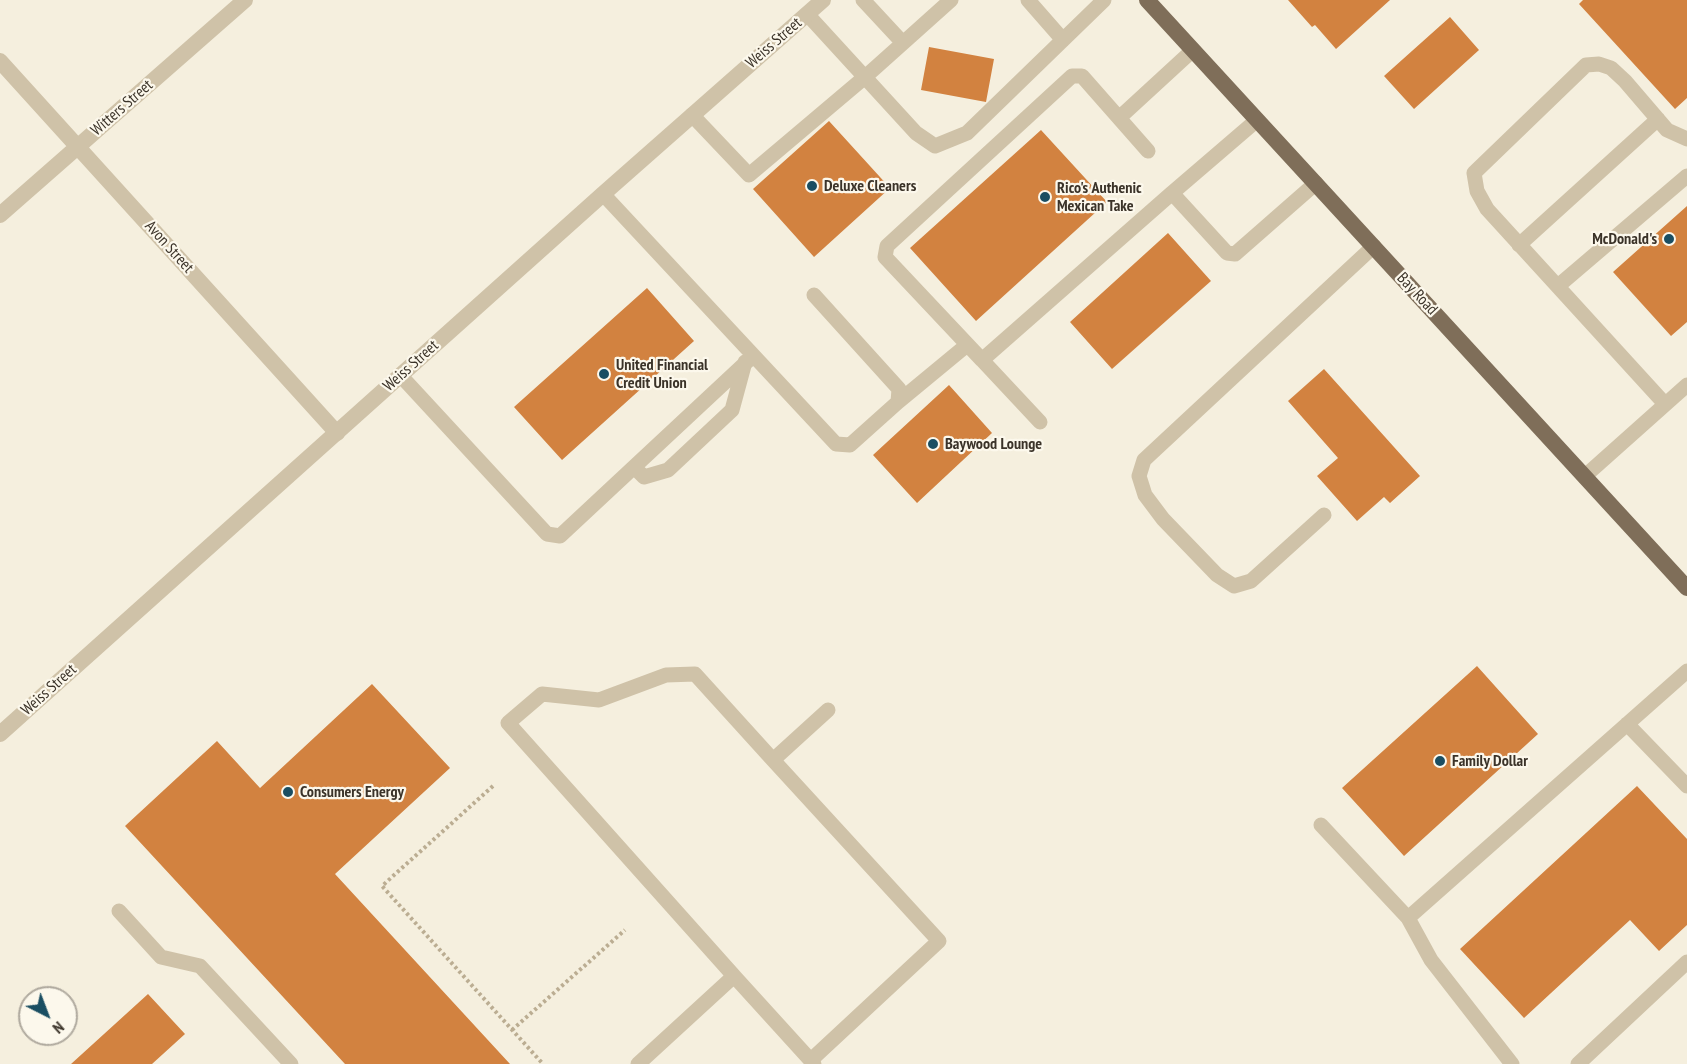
<!DOCTYPE html>
<html>
<head>
<meta charset="utf-8">
<style>
	body { margin:0 }
	#map { position:relative; width:1687px; height:1064px; overflow:hidden; background:#f5efde; font-family:"PT Sans Narrow",sans-serif }
	canvas { display:block }
	.north { position:absolute; left:18px; top:986px; width:60px; height:60px; box-sizing:border-box; background:#fcf8ec; border:2px solid #afa99e; border-radius:50%; rotate:138deg; font-size:16px; font-weight:700; line-height:24px; text-align:center; color:#3b3329 }
	.north::after { content:''; display:block; margin:auto; width:21px; height:27px; background:#1a4e62; clip-path:polygon(50% 0,100% 100%,50% 72%,0 100%) }
</style>
</head>
<body>
<div id="map">
<canvas width="1687" height="1064"></canvas>
<div class="north">N</div>
</div>
<script>
const context = document.querySelector('canvas').getContext('2d');
context.lineJoin = 'round';
function fillPath(path, color) {
  context.fillStyle = color;
  context.fill(path, 'evenodd');
}
function stroke(path, color, width, dash) {
  context.strokeStyle = color;
  context.lineWidth = width;
  context.lineCap = dash ? 'butt' : 'round';
  context.setLineDash(dash || []);
  context.stroke(path);
}
function label(font, color, halo, rows, align = 'center') {
  context.font = font + ' "PT Sans Narrow",sans-serif';
  context.lineWidth = 4.5;
  context.setLineDash([]);
  context.textBaseline = 'middle';
  context.strokeStyle = halo;
  context.fillStyle = color;
  for (const [text, x, y, turn = 0] of rows) {
    context.save();
    context.translate(x, y);
    context.rotate((+turn || 0) * Math.PI / 180);
    context.textAlign = isNaN(turn) ? turn : align;
    if (halo) context.strokeText(text, 0, 0);
    context.fillText(text, 0, 0);
    context.restore();
  }
}
fillPath(new Path2D(`
	M1288 0H1390L1336 49 1315 25 1312 27Z
	M1583 0H1687V98L1675 109 1579 4Z
	M1450 17 1479 50 1414 109 1384 76Z
	M929 47 994 59 986 102 921 90Z
	M829 121 890 188 814 257 753 189Z
	M1041 130 1107 202 976 321 910 248Z
	M1687 206V322L1671 336 1613 272Z
	M1168 233 1211 281 1112 369 1070 322Z
	M647 288 694 341 562 460 514 407Z
	M1324 369 1420 476 1390 503 1384 497 1357 521 1317 476 1338 458 1288 401Z
	M949 385 992 433 917 503 873 455Z
	M1477 666 1538 734 1404 856 1342 788Z
	M372 684 450 768 335 874 510 1064H345L125 826 217 741 260 788Z
	M1637 786 1687 839V925L1659 951 1630 920 1524 1018 1460 949Z
	M148 994 185 1034 152 1064H71Z`), '#d28240');
stroke(new Path2D(`
	M493 786 382 886 543 1064
	M512 1030 625 930`), '#bbad92', 4, [3, 3]);
stroke(new Path2D(`
	M863 0 903 43 951 0
	M1028 0 1063 40
	M807 14 916 133 935 146 967 133 1104 0
	M692 115 749 175 865 77 903 43
	M1119 118 1193 50
	M1257 120 1172 193 1227 253 1235 254 1316 183
	M603 194 836 444 850 445 898 402 899 389 814 295
	M1519 245 1658 119
	M1558 286 1687 176
	M982 360 885 257 887 246 1072 76H1082L1148 151
	M401 376 547 534 560 536 753 356
	M898 402 967 345
	M1665 404 1487 209 1477 191 1474 173 1586 65 1599 64 1611 68 1625 81 1667 130 1687 139
	M1040 422 982 360 1172 193
	M634 467 644 477 668 470 732 410 745 362
	M1585 476 1687 385
	M1324 515 1251 581 1234 586 1217 575 1163 519 1145 495 1139 476 1144 460 1374 246
	M1627 724 1687 786
	M773 760 939 941 811 1060
	M1321 825 1408 918 1687 671
	M119 911 161 957 200 966 291 1064
	M1408 918 1431 960 1512 1064
	M734 976 508 723 542 694 599 700 666 675 695 674 773 760 828 710
	M638 1064 734 976 814 1064
	M1578 1064 1687 962`), '#cfc2a8', 15);
stroke(new Path2D(`
	M0 61 337 433
	M0 215 245 0`), '#cfc2a8', 16);
stroke(new Path2D(`
	M0 734 603 194 823 0`), '#cfc2a8', 16);
stroke(new Path2D(`
	M1147 0 1687 588`), '#7f6e59', 16);
for (const [x, y, r, color] of [
	[812,186,6,"#1a4e62"],
	[1045,197,6,"#1a4e62"],
	[1669,239,6,"#1a4e62"],
	[604,374,6,"#1a4e62"],
	[933,444,6,"#1a4e62"],
	[1440,761,6,"#1a4e62"],
	[288,792,6,"#1a4e62"]
]) {
  const dot = new Path2D();
  dot.arc(x, y, r, 0, 2 * Math.PI);
  context.fillStyle = color;
  context.fill(dot);
  stroke(dot, '#fcf8ec', 2);
}
label('16px', '#3b3329', '#fcf8ec', [
	["Weiss Street",774,43,-41],
	["Witters Street",122,108,-41],
	["Avon Street",169,247,48],
	["Bay Road",1417,294,47],
	["Weiss Street",411,366,-42],
	["Weiss Street",49,690,-42]
]);
label('bold 16px', '#3b3329', '#fcf8ec', [
	["Deluxe Cleaners",824,186],
	["Rico's Authenic",1057,188],
	["Mexican Take",1057,206],
	["McDonald's",1657,239,"right"],
	["United Financial",616,365],
	["Credit Union",616,383],
	["Baywood Lounge",945,444],
	["Family Dollar",1452,761],
	["Consumers Energy",300,792]
], 'left');
</script>
</body>
</html>
